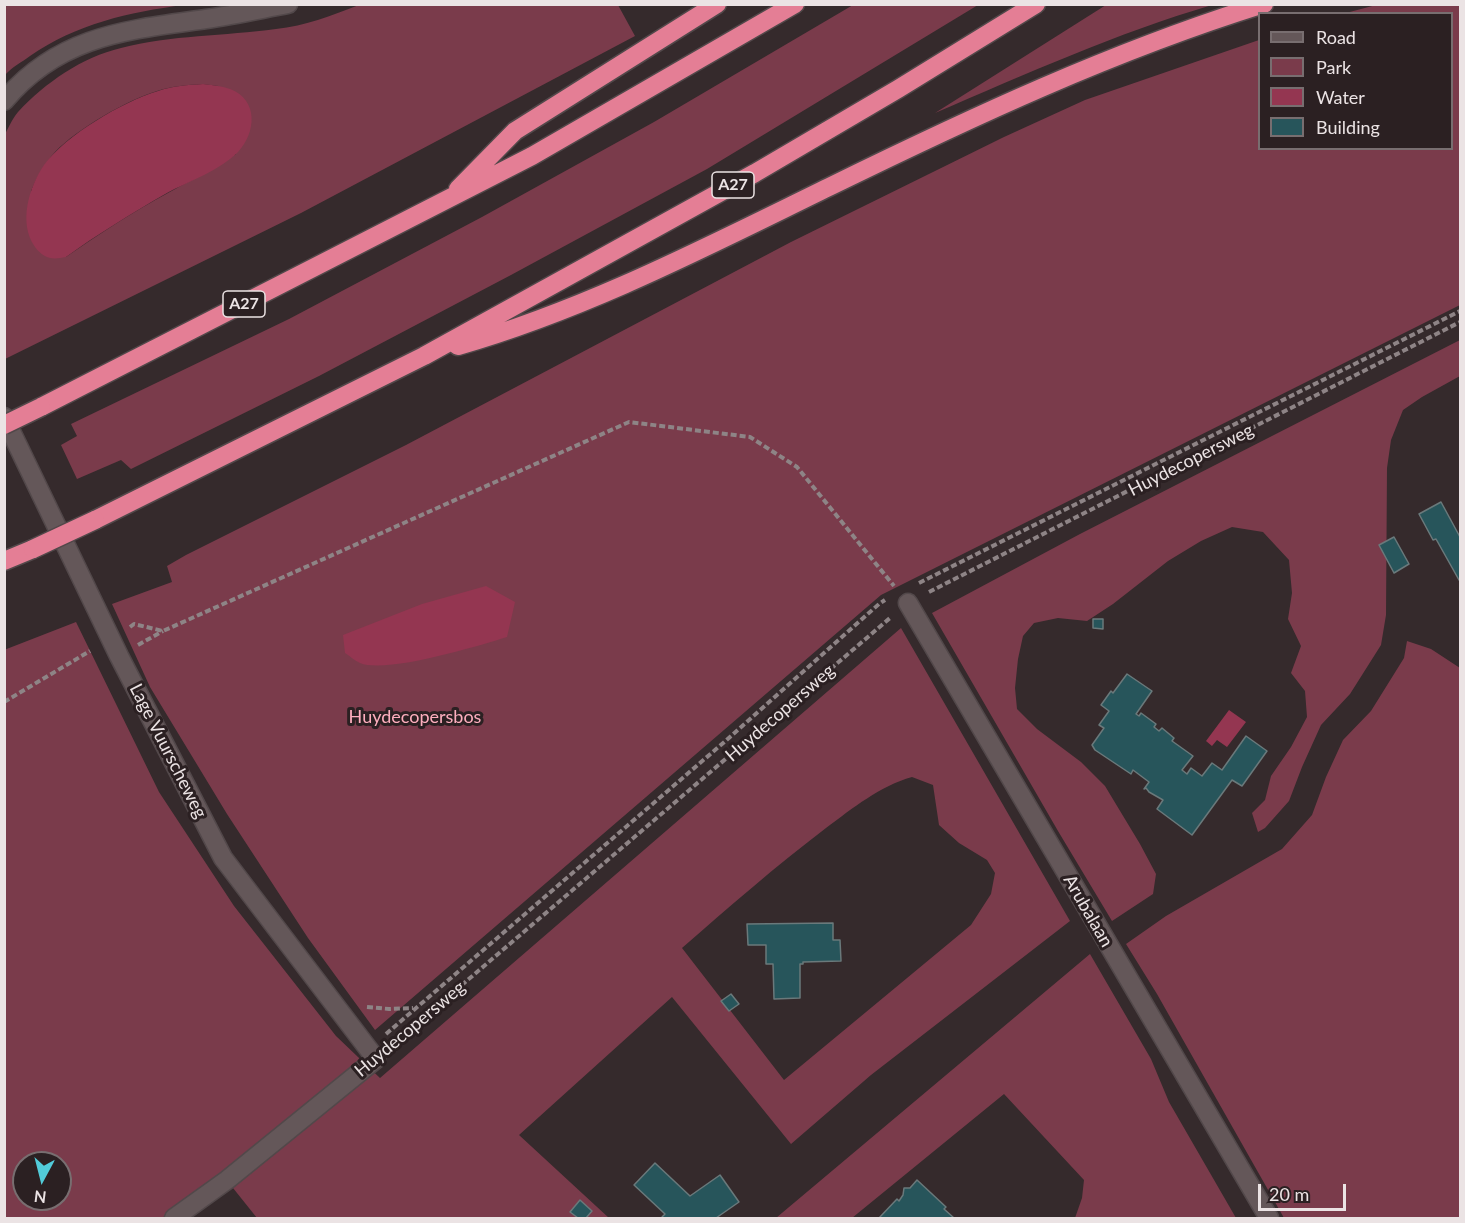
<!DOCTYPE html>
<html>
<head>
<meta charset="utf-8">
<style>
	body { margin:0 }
	#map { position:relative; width:1465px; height:1223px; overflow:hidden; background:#352a2c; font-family:Lato,sans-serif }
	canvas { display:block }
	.frame { position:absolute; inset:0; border:6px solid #ebe3e4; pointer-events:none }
	.legend { position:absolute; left:1258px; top:12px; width:195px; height:138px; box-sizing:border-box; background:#2b2022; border:2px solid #786e70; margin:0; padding:8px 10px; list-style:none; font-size:18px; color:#ebe3e4 }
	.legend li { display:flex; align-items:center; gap:12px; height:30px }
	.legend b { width:30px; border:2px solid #786e70 }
	.north { position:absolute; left:12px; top:1151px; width:60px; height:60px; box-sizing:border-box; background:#2b2022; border:2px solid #786e70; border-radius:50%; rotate:187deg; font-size:16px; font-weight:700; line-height:24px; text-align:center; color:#ebe3e4 }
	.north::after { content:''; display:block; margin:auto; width:21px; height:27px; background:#52cbd9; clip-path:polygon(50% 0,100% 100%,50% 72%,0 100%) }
	.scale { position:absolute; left:1258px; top:1184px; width:88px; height:27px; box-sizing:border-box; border:3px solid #ebe3e4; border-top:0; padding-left:8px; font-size:18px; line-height:21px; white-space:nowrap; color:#ebe3e4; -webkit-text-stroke:4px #2b2022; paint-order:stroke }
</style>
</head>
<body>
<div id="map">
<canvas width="1465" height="1223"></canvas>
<div class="frame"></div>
<ul class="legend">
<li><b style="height:8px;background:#645759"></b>Road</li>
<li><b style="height:16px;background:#7a3b4b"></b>Park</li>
<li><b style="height:16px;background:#943651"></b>Water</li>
<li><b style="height:16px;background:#27555b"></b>Building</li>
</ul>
<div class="north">N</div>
<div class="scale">20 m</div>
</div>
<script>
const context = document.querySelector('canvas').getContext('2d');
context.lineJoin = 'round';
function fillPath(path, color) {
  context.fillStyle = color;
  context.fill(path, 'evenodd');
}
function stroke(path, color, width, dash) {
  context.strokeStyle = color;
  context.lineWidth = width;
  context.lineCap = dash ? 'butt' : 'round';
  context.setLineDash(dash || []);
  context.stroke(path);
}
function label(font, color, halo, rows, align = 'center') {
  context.font = font + ' Lato,sans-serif';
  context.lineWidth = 6;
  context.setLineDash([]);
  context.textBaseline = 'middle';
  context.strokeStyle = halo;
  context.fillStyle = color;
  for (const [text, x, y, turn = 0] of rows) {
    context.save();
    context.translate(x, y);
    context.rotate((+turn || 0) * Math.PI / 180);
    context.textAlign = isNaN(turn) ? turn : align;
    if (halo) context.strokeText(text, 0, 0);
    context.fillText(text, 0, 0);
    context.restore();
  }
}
fillPath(new Path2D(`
	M5 4H184V5C129 12 76 24 30 56 22 62 12 67 5 75Z
	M359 5H618L635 36 301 213 5 359 4 136C8 129 12 119 18 112 45 83 82 57 121 48 171 35 225 36 276 29 305 26 333 15 359 5ZM203 84 218 86 236 154C214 169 191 180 168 193 133 212 99 234 66 257L31 191C37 177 44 164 55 152 77 129 127 100 157 91 172 86 188 85 203 84Z
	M853 5H978L707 169 511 275 319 376 131 469 121 460 77 479 61 445 77 436 71 424 289 319 482 217 654 122Z
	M1106 5H1212C1117 33 1026 74 935 113Z
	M1376 5H1460V305L881 595 375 1030 308 938 227 814 150 687 112 604 172 582 167 566 186 555 406 445 791 242 1004 137 1085 100 1259 40 1260 148H1452V14L1346 13Z
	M1460 340V376L1422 397 1403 410 1391 440 1387 468 1386 615 1381 645 1350 694 1321 725 1302 767 1289 801 1265 828 1258 832 1252 813 1265 800 1271 776 1291 747 1307 717 1305 691 1291 673 1301 646 1288 619 1292 593 1289 560 1263 532 1232 527 1201 541 1168 561 1113 604 1087 621 1058 618 1034 623 1023 636 1018 659 1015 688 1017 709 1037 729 1081 762 1105 786 1140 844 1156 874 1153 894 1112 921 1058 831 932 613 1080 534Z
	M76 622 159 792 234 906 336 1036 380 1078 901 628 1070 921 871 1075 791 1144 672 997 519 1135 609 1218H257L229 1183 182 1218H5L4 650ZM912 777 933 785 939 825 959 843 987 860 995 873 991 894 971 925 784 1080 682 948C729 907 776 866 826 828 853 808 880 786 912 777ZM24 1163H60V1199H24Z
	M1407 641 1431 649 1460 668V1218H1284L1157 994 1126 944 1166 916 1282 849 1312 815 1326 777 1343 740 1371 711 1404 658Z
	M1090 954 1151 1059 1169 1102 1236 1218H1075L1082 1198 1084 1180 1004 1094 852 1218H776Z`), '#7a3b4b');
fillPath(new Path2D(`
	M203 84C212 85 221 86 230 89 259 100 256 133 238 152 219 171 189 181 167 193 132 213 98 234 66 257 52 260 44 259 35 247 18 223 29 187 44 165 66 135 122 102 158 91 172 86 188 85 203 84Z
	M486 586 515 602 507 637C478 646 386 674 360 663 355 661 350 656 345 653L343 635 422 604Z
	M1229 710 1246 722 1227 747 1217 740 1212 746 1206 741Z`), '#943651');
const building = new Path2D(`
	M1441 502 1460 537V579L1459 580 1436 539 1433 540 1419 514Z
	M1394 537 1409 564 1394 573 1379 545Z
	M1093 619H1103V629L1093 628Z
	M1127 674 1152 691 1136 714 1139 716 1141 713 1156 724 1154 727 1159 731 1162 728 1174 738 1172 741 1193 756 1182 770 1187 774 1191 768 1202 776 1212 763 1222 770 1246 736 1267 751 1242 786 1232 780 1192 835 1157 809 1163 800 1149 792 1146 788 1144 789 1149 782 1133 770 1131 774 1095 750 1092 745 1104 728 1099 725 1109 711 1101 705 1111 691 1113 693Z
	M833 923V940H840L841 961 803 962V964H800V998L774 999 773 964H766V945H748L747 924Z
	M731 994 739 1004 729 1011 721 1001Z
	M655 1163 690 1196 720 1175 739 1202 716 1218H663L662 1217 665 1214 634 1185Z
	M917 1180 946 1207 944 1209 954 1218H879L897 1199 899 1201 903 1195 904 1188H910Z
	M580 1200 592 1211 586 1218H578L570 1212Z`);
fillPath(building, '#27555b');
stroke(building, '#6a797b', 1.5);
const minor = new Path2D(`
	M4 101C59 35 128 30 206 19 234 15 261 9 288 4
	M4 417 119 656 223 858 376 1059 227 1180 174 1218
	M908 603 1269 1218`);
const motorway = new Path2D(`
	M458 189 515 131 717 4
	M458 346C587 309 708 246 829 187 970 118 1113 51 1264 4
	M41 407 532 156 795 4
	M95 520 424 356 755 173 898 89 1036 4
	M4 561 33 549`);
stroke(minor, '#52484a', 21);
stroke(motorway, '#52484a', 21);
stroke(new Path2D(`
	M919 583 1460 311
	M929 592 1460 322
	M130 627 134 624 163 631 629 422 750 437 797 467 894 586
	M138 645 163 631
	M4 702 90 651
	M367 1007 389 1009 413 1008
	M386 1034 722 744 879 604 885 600
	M393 1044 890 618`), '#8e8486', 4, [6, 3]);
stroke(minor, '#645759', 18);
stroke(motorway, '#e47e95', 18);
const motorwayBridge = new Path2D(`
	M4 425 41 407
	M33 549 95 520`);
stroke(motorwayBridge, '#52484a', 21, []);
stroke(motorwayBridge, '#e47e95', 18);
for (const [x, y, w] of [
	[733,185,42],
	[244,304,42]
]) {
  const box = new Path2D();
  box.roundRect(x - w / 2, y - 13, w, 26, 4.5);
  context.fillStyle = '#2b2022';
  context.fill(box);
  stroke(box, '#ebe3e4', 1.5);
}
label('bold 16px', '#ebe3e4', null, [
	["A27",733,185],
	["A27",244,304]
]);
label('18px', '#ebe3e4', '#2b2022', [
	["Huydecopersweg",1191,460,-27],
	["Huydecopersweg",780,713,-41],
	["Lage Vuurscheweg",168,751,63],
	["Arubalaan",1088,911,60],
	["Huydecopersweg",410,1029,-40]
]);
label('18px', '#feaebe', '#2b2022', [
	["Huydecopersbos",415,717]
]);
</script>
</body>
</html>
